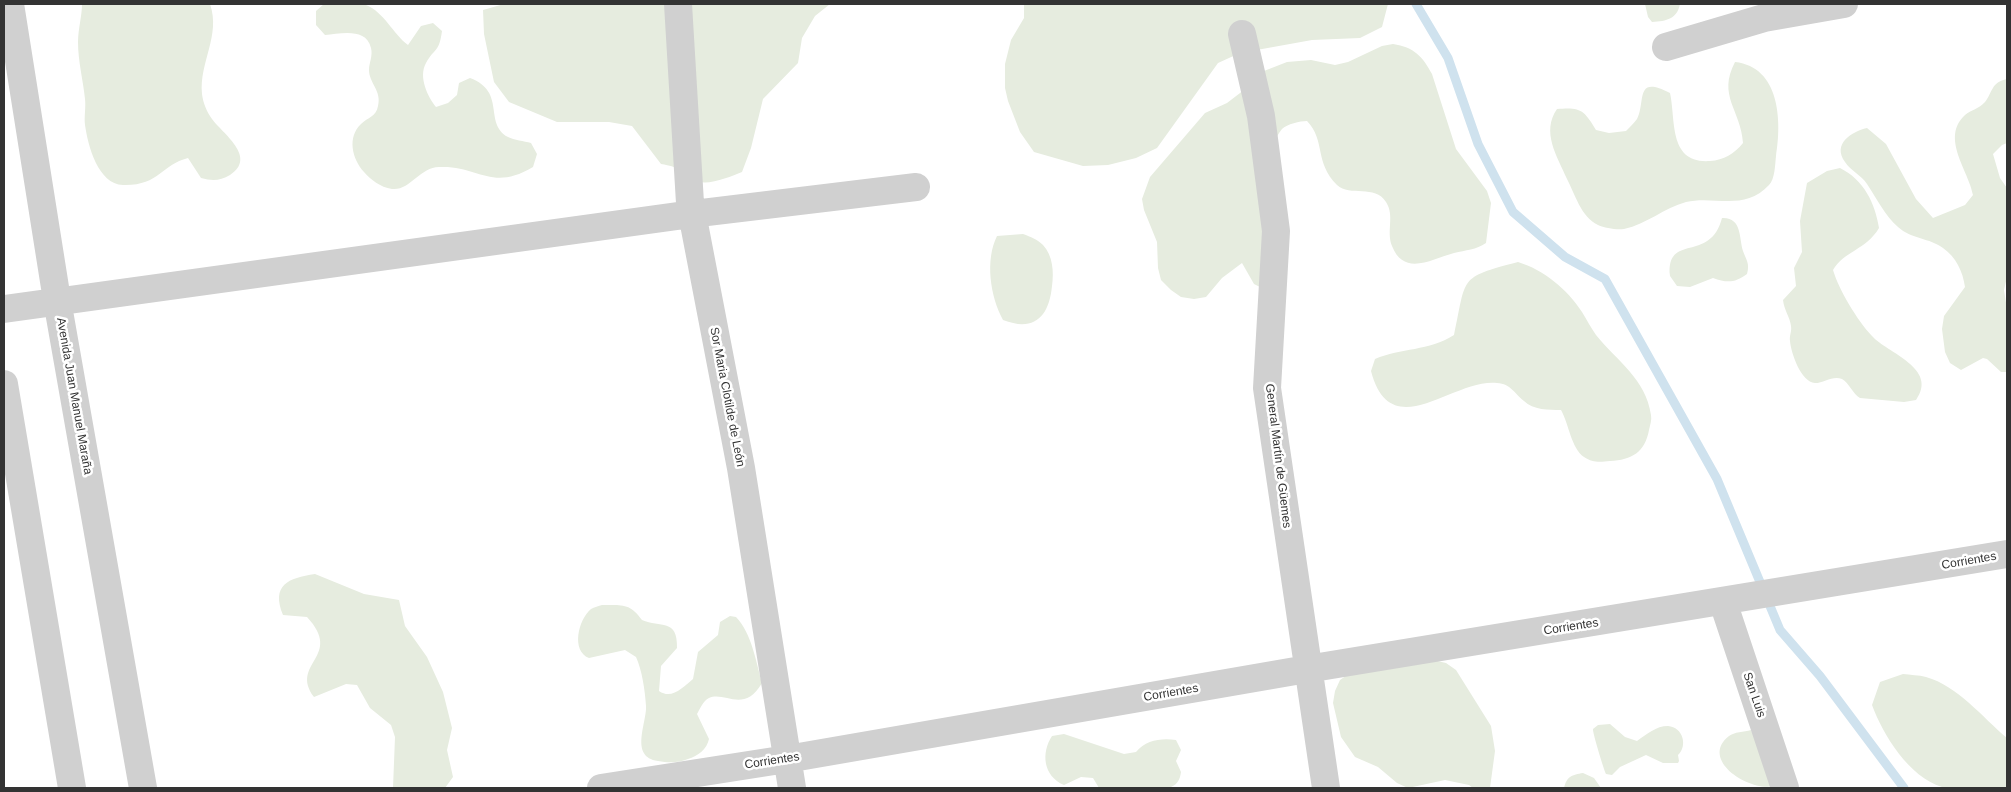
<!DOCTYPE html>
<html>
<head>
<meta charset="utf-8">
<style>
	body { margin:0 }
	#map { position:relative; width:2011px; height:792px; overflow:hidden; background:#fff; font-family:Helvetica,sans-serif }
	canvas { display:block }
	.frame { position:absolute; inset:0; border:5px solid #333; pointer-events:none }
</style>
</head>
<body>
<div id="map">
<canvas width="2011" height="792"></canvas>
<div class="frame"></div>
</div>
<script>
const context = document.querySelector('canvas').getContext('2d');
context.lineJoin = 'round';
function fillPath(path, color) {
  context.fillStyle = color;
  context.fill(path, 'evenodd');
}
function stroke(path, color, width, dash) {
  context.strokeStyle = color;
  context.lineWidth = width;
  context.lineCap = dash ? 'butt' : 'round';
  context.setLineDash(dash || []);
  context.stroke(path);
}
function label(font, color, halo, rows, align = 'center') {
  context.font = font + ' Helvetica,sans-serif';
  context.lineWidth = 5;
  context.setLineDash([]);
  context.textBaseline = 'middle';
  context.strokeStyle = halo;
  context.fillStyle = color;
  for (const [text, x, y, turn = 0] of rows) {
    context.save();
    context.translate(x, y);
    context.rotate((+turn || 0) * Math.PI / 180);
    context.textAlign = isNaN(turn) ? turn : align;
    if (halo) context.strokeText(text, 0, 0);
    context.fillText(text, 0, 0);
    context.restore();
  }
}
fillPath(new Path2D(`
	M82 4H210C221 36 199 62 202 94 203 103 207 112 212 119 222 133 258 157 230 175 220 181 212 181 201 178L188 158C161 165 159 186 123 185 98 184 88 146 85 125 84 117 86 107 85 99 83 80 78 61 78 42 78 29 82 16 82 4Z
	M324 4C336 4 356 0 366 5 384 12 393 34 408 45L421 26 433 23 442 31C439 53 435 47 426 63 418 77 428 97 436 107L448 103 457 95 459 83 470 78C507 92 483 123 508 137 514 140 524 141 531 143L537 154 533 167C491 192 479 165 439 167 420 167 410 191 392 189 380 187 371 180 364 172 352 159 347 137 361 124 368 117 376 117 378 106 382 91 369 83 369 70 369 63 373 56 371 48 366 27 340 34 325 35L316 25V11Z
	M504 4H830L815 16 802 38 798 63 763 99 751 148 742 172C729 177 705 188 692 179 677 170 680 167 661 164L632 126 609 122H557L509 102 494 82 484 34 483 10Z
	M1024 4H1388L1382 27 1360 38 1312 40 1240 53 1218 63 1157 148 1136 158 1108 165 1083 166 1034 152 1020 132 1008 101 1005 88V64L1011 40 1024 18Z
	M1645 4H1680C1677 19 1667 21 1652 22L1648 17Z
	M1393 44C1414 47 1423 57 1432 74L1456 149 1487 191 1491 203 1486 243C1476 250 1466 250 1454 253 1432 259 1404 277 1392 246 1386 231 1395 216 1386 202 1375 184 1350 197 1337 185 1314 162 1326 141 1307 121 1300 121 1287 124 1282 129 1255 162 1264 247 1264 289L1254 284 1242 263 1222 278 1206 297 1194 299 1181 297 1171 290 1161 280 1158 268 1157 242 1144 210 1142 199 1150 177 1205 113 1227 103 1257 80 1264 71 1287 62 1311 60 1335 65 1348 62 1382 46Z
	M1735 62C1780 67 1782 121 1776 156 1775 165 1775 179 1769 185 1744 212 1714 195 1686 202 1664 208 1647 224 1624 229 1616 230 1605 228 1598 225 1581 217 1575 194 1567 179 1557 156 1541 132 1557 109 1581 107 1584 110 1596 130L1609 133 1626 131C1630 127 1634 123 1637 119 1646 102 1634 74 1670 93 1676 120 1668 164 1710 161 1724 160 1734 154 1743 143 1741 110 1717 96 1735 62Z
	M2007 79V143L2002 145 1993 154 2000 178 2007 188V277L2004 290 2007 309V372H2001L1987 359 1983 358 1961 370 1950 363 1945 352 1942 329 1944 316 1965 287C1963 272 1956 257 1943 248 1930 238 1911 239 1898 227 1885 216 1876 197 1867 184 1861 175 1851 171 1845 162 1832 144 1851 132 1867 128L1886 144 1916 199 1933 218 1965 205 1973 195C1969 171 1940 138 1965 115 1971 110 1979 109 1985 102 1993 92 1991 82 2007 79Z
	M1840 168C1864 180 1875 203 1879 228 1866 250 1844 251 1833 270 1839 290 1857 320 1872 336 1887 353 1939 368 1916 400L1904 402 1860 398C1853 394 1849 383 1842 379 1833 375 1824 383 1815 383 1801 382 1791 353 1790 341 1789 336 1792 331 1791 326 1790 317 1784 310 1783 300L1796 286 1794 268 1802 252 1800 221 1807 183 1827 171Z
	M1722 218C1742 217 1739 238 1743 251 1746 260 1750 263 1747 274 1735 283 1727 283 1713 278L1690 287 1677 286 1670 276C1666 232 1710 264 1722 218Z
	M1023 234C1031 237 1037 239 1043 245 1053 256 1054 272 1052 286 1049 317 1034 332 1003 320 990 296 985 260 997 236Z
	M1518 262C1544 270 1567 289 1582 312 1587 320 1591 328 1596 335 1617 361 1646 379 1651 415 1652 420 1650 425 1649 430 1645 452 1632 460 1610 461 1600 462 1593 463 1584 457 1571 448 1569 424 1561 410 1549 410 1533 410 1524 401 1514 393 1511 384 1497 383 1453 378 1391 447 1371 371L1375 359C1401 348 1429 351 1454 335 1467 277 1457 278 1518 262Z
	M315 574 364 594 399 600 405 626 427 657 443 692 452 728 447 750 453 777 445 788H393L395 737 391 725 370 708 357 685 346 684 314 697C289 663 344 657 307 617L283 615C271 585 288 578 315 574Z
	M602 605C622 605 630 603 642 620 660 628 678 618 677 648L661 666 659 691C672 700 683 687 693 679L698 652 718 635 720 622 730 616 736 617C752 634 756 662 762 683 744 714 725 691 709 698 703 701 700 709 697 714L709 739C707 749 698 756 688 759 678 763 669 763 658 761 629 757 647 723 646 706 645 690 642 670 636 657L625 650 589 658C571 651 578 620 591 609 594 607 599 606 602 605Z
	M1433 660 1446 663 1456 670 1491 726 1495 751 1490 788H1473L1469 785 1445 780 1408 788 1397 783 1378 767 1355 757 1341 737 1333 703 1335 691 1340 680 1360 666Z
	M1903 674C1910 675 1919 675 1926 677 1958 686 1982 717 2007 738V788C1991 788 1956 792 1942 787 1909 777 1883 735 1872 705L1880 682Z
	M1610 724 1625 737 1637 741C1647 734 1656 726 1668 726 1683 727 1688 746 1678 755L1679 761 1678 763H1663L1646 755 1620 767 1612 775 1606 774C1604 770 1592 731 1593 729L1598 725Z
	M1751 730 1774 786C1748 792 1699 759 1729 736 1734 732 1744 732 1751 730Z
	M1064 734 1124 754 1136 752C1146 740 1161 738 1176 740L1181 750 1176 761 1181 772C1180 779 1178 784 1171 787 1158 792 1115 788 1099 788L1093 778 1081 777 1064 785C1043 776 1041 753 1052 736Z
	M1583 773 1594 778 1601 788H1564C1567 776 1572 775 1583 773Z`), '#e6ecdf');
stroke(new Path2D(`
	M1416 4 1448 58 1478 144 1513 212 1565 257 1605 279 1717 479 1780 630 1820 676 1904 788`), '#cfe2ee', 9);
stroke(new Path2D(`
	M10 4 57 300 143 788
	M678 4 690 203 741 468 792 788
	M1242 34 1261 116 1276 231 1267 388 1326 788
	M1666 47 1764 18 1844 4
	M4 309 692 214 916 187
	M4 384 72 788
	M1723 602 1785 788
	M601 788 787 759 1307 669 2007 554`), '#d0d0d0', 28);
label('12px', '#333', '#fff', [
	["Avenida Juan Manuel Maraña",74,396,80],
	["Sor Maria Clotilde de León",727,397,79],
	["General Martín de Güemes",1278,456,83],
	["Corrientes",1969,561,-10],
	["Corrientes",1571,627,-9],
	["Corrientes",1171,693,-10],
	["San Luis",1754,695,71],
	["Corrientes",772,761,-9]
]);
</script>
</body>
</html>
